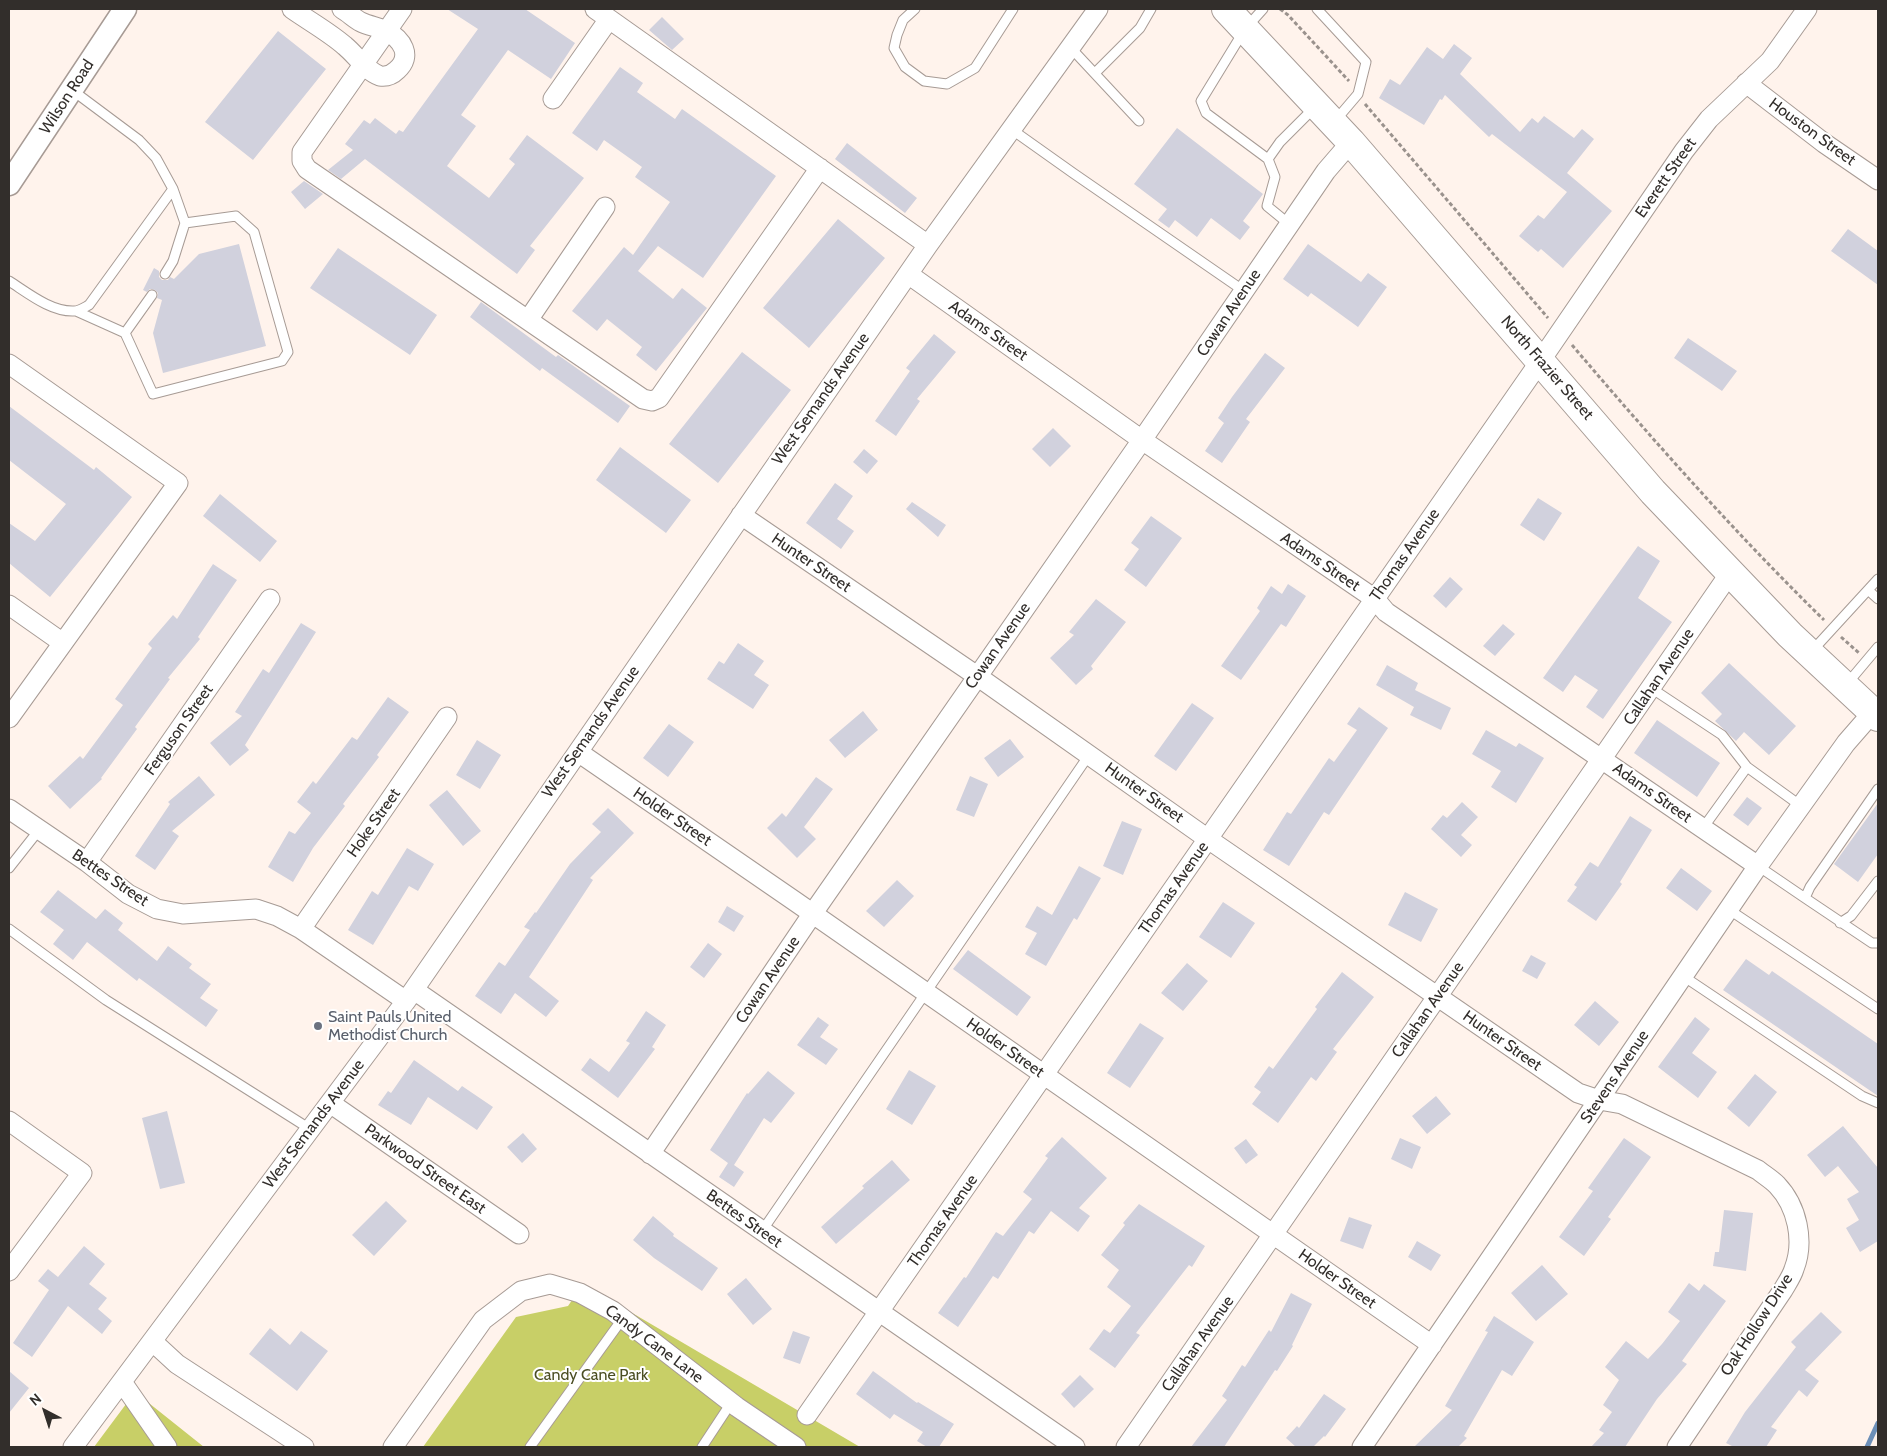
<!DOCTYPE html>
<html>
<head>
<meta charset="utf-8">
<style>
	body { margin:0 }
	#map { position:relative; width:1887px; height:1456px; overflow:hidden; background:#fff3ec; font-family:Cabin,sans-serif }
	canvas { display:block }
	.frame { position:absolute; inset:0; border:10px solid #322e2b; pointer-events:none }
	.north { position:absolute; left:20px; top:1386px; width:50px; height:50px; -webkit-text-stroke:4px #fff; paint-order:stroke; rotate:320deg; font-size:14px; font-weight:700; line-height:20px; text-align:center; color:#322e2b }
	.north::after { content:''; display:block; margin:auto; width:18px; height:22px; background:#322e2b; clip-path:polygon(50% 0,100% 100%,50% 72%,0 100%) }
</style>
</head>
<body>
<div id="map">
<canvas width="1887" height="1456"></canvas>
<div class="frame"></div>
<div class="north">N</div>
</div>
<script>
const context = document.querySelector('canvas').getContext('2d');
context.lineJoin = 'round';
function fillPath(path, color) {
  context.fillStyle = color;
  context.fill(path, 'evenodd');
}
function stroke(path, color, width, dash) {
  context.strokeStyle = color;
  context.lineWidth = width;
  context.lineCap = dash ? 'butt' : 'round';
  context.setLineDash(dash || []);
  context.stroke(path);
}
function label(font, color, halo, rows, align = 'center') {
  context.font = font + ' Cabin,sans-serif';
  context.lineWidth = 4;
  context.setLineDash([]);
  context.textBaseline = 'middle';
  context.strokeStyle = halo;
  context.fillStyle = color;
  for (const [text, x, y, turn = 0] of rows) {
    context.save();
    context.translate(x, y);
    context.rotate((+turn || 0) * Math.PI / 180);
    context.textAlign = isNaN(turn) ? turn : align;
    if (halo) context.strokeText(text, 0, 0);
    context.fillText(text, 0, 0);
    context.restore();
  }
}
fillPath(new Path2D(`
	M583 1284 860 1447H423L516 1317 568 1306Z
	M135 1392 204 1447H94Z`), '#c8cf67');
stroke(new Path2D(`
	M1867 1447 1878 1423`), '#6c8fb8', 5);
fillPath(new Path2D(`
	M447 9H525L575 43 551 79 508 50 461 115 476 126 447 166 489 198 515 164 509 159 527 135 584 178 530 246 535 250 517 274 365 159 341 179 328 170 353 150 345 144 364 120 370 124 375 118 396 134 399 130 403 132 478 29Z
	M662 17 684 39 672 50 649 30Z
	M278 31 326 69 253 160 205 122Z
	M1454 44 1472 58 1460 74 1520 132 1532 118 1538 123 1544 116 1574 138 1582 129 1594 139 1567 173 1612 211 1563 268 1541 249 1538 252 1519 236 1538 215 1544 219 1567 192 1492 134 1489 137 1445 95 1442 100 1440 99 1424 125 1379 98 1390 79 1400 85 1427 47 1443 59Z
	M620 67 643 83 637 92 675 119 682 109 776 176 703 278 658 246 638 271 673 299 682 288 707 308 656 371 636 355 642 347 607 319 597 331 572 311 624 247 633 255 670 202 635 177 642 167 604 140 597 151 572 133Z
	M1177 128 1263 194 1243 221 1250 227 1240 240 1211 218 1197 237 1175 220 1169 228 1158 220 1167 209 1134 184Z
	M847 143 917 198 905 213 835 159Z
	M304 181 323 194 305 209 291 192Z
	M838 219 885 258 809 348 763 308Z
	M1848 229 1878 251V285L1831 251Z
	M239 244 266 346 163 373 153 333 162 300 157 298 158 293 155 290 150 289 147 292 143 290 154 268 159 271V277L162 280H168L170 277 174 279 199 254Z
	M1308 244 1361 282 1368 273 1387 287 1358 327 1311 293 1308 297 1283 279Z
	M338 248 437 315 410 355 310 288Z
	M481 302 556 357 558 355 630 406 618 423 542 368 540 371 470 317Z
	M934 334 956 352 917 399 920 401 896 436 875 421 910 371 906 368Z
	M1688 338 1737 371 1722 391 1674 358Z
	M742 352 791 390 718 483 669 444Z
	M1265 353 1285 368 1246 419 1250 422 1222 463 1205 451 1224 423 1218 418 1232 397Z
	M9 406 94 470 96 467 132 497 50 597 9 563V523L35 541 66 504 9 460Z
	M1053 428 1071 446 1050 467 1032 449Z
	M620 447 691 500 666 533 596 480Z
	M864 449 878 461 867 474 853 462Z
	M835 483 853 496 837 519 854 531 841 549 806 523Z
	M220 494 277 541 260 562 203 516Z
	M1538 498 1562 513 1544 541 1520 525Z
	M912 502 946 525 938 537 906 509Z
	M1151 516 1182 538 1146 587 1124 570 1139 549 1131 543Z
	M1638 546 1660 561 1638 598 1672 622 1603 719 1586 707 1598 690 1575 675 1563 692 1543 678Z
	M213 564 237 580 198 637 200 639 168 678 170 679 135 727 137 729 101 778 102 779 70 809 48 786 80 756 83 759 123 705 115 699 152 648 148 644 173 615 177 619Z
	M1450 577 1463 589 1446 608 1433 596Z
	M1288 584 1306 596 1286 627 1281 624 1241 680 1221 666 1260 611 1257 608 1271 586 1282 594Z
	M1096 599 1126 622 1091 666 1093 669 1076 685 1050 658 1074 635 1069 632Z
	M301 623 316 632 245 745 249 750 230 766 210 743 242 716 235 712 263 669 269 673Z
	M1503 624 1515 634 1495 656 1483 646Z
	M738 643 764 661 754 675 769 685 753 709 707 679 719 661 724 664Z
	M1729 663 1796 726 1769 755 1744 732 1736 741 1715 721 1722 714 1701 693Z
	M1387 665 1418 683 1415 690 1451 708 1441 730 1410 715 1414 707 1376 685Z
	M388 697 409 712 377 755 379 757 343 804 345 806 313 848 293 882 268 867 289 831 295 834 311 813 297 802 313 781 316 784 352 737 357 740Z
	M1192 703 1214 718 1176 771 1154 756Z
	M1359 707 1388 728 1329 815 1324 812 1289 866 1263 850 1287 812 1291 814 1329 758 1334 762 1357 730 1347 724Z
	M863 711 878 730 845 758 829 740Z
	M1657 720 1720 763 1697 797 1634 753Z
	M669 724 694 742 668 777 643 758Z
	M1486 730 1516 747 1519 743 1544 758 1516 803 1491 787 1501 771 1472 754Z
	M1010 739 1024 757 998 777 984 758Z
	M477 740 501 755 480 789 456 775Z
	M199 776 215 795 172 831 179 836 155 870 135 856 170 804 168 802Z
	M970 776 988 784 974 817 956 810Z
	M816 777 833 789 804 827 816 839 797 858 767 828 782 813 786 817Z
	M447 790 481 831 463 846 429 805Z
	M1747 797 1762 808 1748 826 1733 815Z
	M1462 802 1478 817 1461 835 1472 845 1461 857 1431 829 1443 815 1447 818Z
	M1878 803V854L1858 882 1834 864Z
	M608 808 634 833 590 878 593 880 529 977 559 1001 546 1017 515 993 501 1014 475 996 499 962 505 966 530 930 524 927 535 912 536 913 570 864 601 832 592 824Z
	M1630 816 1652 830 1620 882 1622 884 1596 921 1567 901 1577 887 1574 885 1590 862 1598 867Z
	M1122 821 1142 829 1123 875 1103 866Z
	M407 848 434 864 418 891 409 886 373 945 348 930 372 891 378 895Z
	M1079 866 1101 878 1077 920 1074 918 1046 966 1025 954 1037 933 1025 927 1037 906 1052 915Z
	M1681 868 1712 891 1697 911 1666 888Z
	M897 880 914 896 884 927 866 911Z
	M58 890 96 919 105 909 123 923 118 930 157 961 168 946 192 964 189 968 211 984 200 998 218 1010 206 1027 139 978 137 981 87 942 73 960 53 944 64 930 40 912Z
	M1405 892 1438 909 1421 942 1388 925Z
	M1223 902 1255 923 1231 958 1199 937Z
	M727 906 744 916 734 932 718 922Z
	M708 943 722 954 704 978 690 967Z
	M968 950 1031 997 1017 1016 953 969Z
	M1531 955 1546 963 1537 979 1522 971Z
	M1746 959 1769 975 1772 971 1878 1044V1096L1723 990Z
	M1187 963 1208 981 1183 1011 1161 993Z
	M1342 972 1374 997 1333 1049 1337 1052 1316 1081 1311 1077 1278 1123 1252 1104 1261 1092 1254 1087 1269 1066 1273 1069 1317 1009 1315 1007Z
	M1595 1001 1619 1022 1599 1046 1574 1025Z
	M646 1011 666 1025 652 1047 655 1049 618 1098 581 1070 590 1058 609 1072 630 1043 626 1041Z
	M818 1017 829 1025 820 1037 838 1049 826 1065 797 1045Z
	M1695 1017 1710 1029 1692 1053 1717 1072 1698 1098 1658 1067Z
	M1140 1023 1164 1038 1130 1088 1107 1073Z
	M414 1060 458 1091 462 1086 493 1107 477 1130 428 1097 411 1125 378 1105 388 1091 391 1093Z
	M909 1070 936 1086 912 1125 886 1109Z
	M768 1071 795 1093 771 1123 764 1118 734 1165 744 1172 734 1187 719 1177 728 1163 710 1150 747 1093 748 1094Z
	M1755 1074 1777 1092 1749 1127 1727 1108Z
	M1436 1096 1451 1114 1427 1134 1412 1116Z
	M167 1111 185 1183 160 1189 142 1118Z
	M1843 1126 1878 1168V1241L1860 1252 1846 1228 1859 1220 1847 1199 1859 1192 1838 1166 1825 1177 1807 1155Z
	M523 1133 537 1149 522 1163 507 1147Z
	M1062 1137 1107 1178 1079 1208 1090 1216 1078 1232 1051 1211 1034 1234 1029 1231 998 1279 993 1276 958 1327 938 1313 964 1277 966 1278 996 1232 1003 1236 1032 1199 1023 1192 1048 1158 1045 1156Z
	M1400 1138 1421 1147 1412 1169 1391 1159Z
	M1624 1138 1651 1157 1608 1217 1611 1219 1584 1256 1559 1237 1593 1191 1588 1188Z
	M1246 1139 1258 1155 1246 1164 1234 1148Z
	M892 1160 910 1180 836 1244 821 1227 864 1188 862 1186Z
	M386 1201 407 1221 374 1256 352 1235Z
	M1139 1204 1205 1246 1192 1267 1189 1265 1136 1333 1140 1335 1115 1368 1089 1349 1104 1329 1110 1333 1131 1306 1107 1287 1119 1270 1101 1255 1125 1225 1123 1223Z
	M1724 1210 1753 1213 1746 1271 1713 1266 1715 1252H1719Z
	M653 1216 674 1234 673 1236 718 1268 702 1291 654 1258 633 1240Z
	M1349 1217 1372 1225 1363 1249 1340 1241Z
	M1417 1241 1441 1255 1431 1271 1408 1257Z
	M84 1246 105 1264 89 1284 107 1298 98 1309 112 1321 102 1334 68 1306 32 1357 13 1343 49 1290 38 1281 48 1269 58 1277Z
	M1542 1265 1568 1294 1536 1321 1511 1293Z
	M746 1278 772 1309 753 1325 727 1294Z
	M1689 1283 1699 1291 1704 1284 1726 1301 1682 1361 1687 1364 1657 1399 1625 1447H1591L1604 1433 1599 1430 1612 1412 1603 1405 1619 1380 1605 1367 1626 1341 1648 1359 1662 1344 1680 1321 1668 1312Z
	M1291 1293 1312 1304 1292 1345 1293 1346 1277 1371 1275 1370 1224 1447H1191L1227 1400 1222 1396 1242 1365 1245 1367 1269 1330 1271 1332Z
	M1821 1312 1842 1332 1805 1370 1819 1381 1807 1397 1799 1390 1771 1427 1777 1430 1766 1447H1734L1726 1443 1745 1412 1796 1347 1791 1342Z
	M1494 1316 1534 1342 1512 1376 1502 1370 1464 1436 1467 1438 1458 1447H1414L1452 1410 1445 1406 1488 1332 1485 1331Z
	M270 1328 290 1345 301 1331 328 1351 297 1391 249 1354Z
	M793 1331 810 1337 800 1364 783 1358Z
	M9 1371 29 1388 9 1413Z
	M873 1371 917 1403 918 1402 954 1424 939 1447H927L917 1441 923 1432 894 1414 890 1419 856 1394Z
	M1080 1375 1094 1389 1074 1408 1061 1394Z
	M1324 1394 1346 1409 1325 1437 1324 1436 1313 1447H1296L1286 1438 1297 1426 1299 1428Z`), '#d1d1dd');
const service = new Path2D(`
	M915 9 903 20 897 35 894 48 905 67 924 81 947 84 975 68 1013 9
	M1263 9 1245 29 1201 101 1206 113 1268 159 1280 142 1314 108
	M1317 9 1366 62 1358 94 1335 121
	M1070 47 1139 121
	M1095 73 1140 28 1151 9
	M1011 129 1073 173 1244 291
	M1268 159 1275 177 1267 206 1289 224
	M165 274 173 261 185 223 173 189
	M9 281C28 293 51 312 74 311 79 311 85 307 89 305L173 189 156 158 139 140 72 90
	M76 311 125 333 152 295
	M125 333 153 394 282 361 288 352 254 232 236 216 185 223
	M1868 590 1878 599
	M1812 651 1878 579
	M1846 685 1878 647
	M1651 688 1722 735 1747 767 1801 806
	M1878 789 1810 887 1805 898 1872 943H1878
	M1703 828 1747 767
	M1758 866 1805 898
	M9 868 39 830
	M1728 909 1878 1009
	M1840 923 1851 916 1878 881
	M9 929 106 1000 310 1129
	M1683 976 1862 1096 1878 1103
	M762 1231 1089 755
	M530 1447 623 1318
	M702 1447 731 1403`);
const minor = new Path2D(`
	M292 9C309 21 329 32 345 46 356 55 366 71 380 76 387 77 393 74 397 70 413 56 402 39 386 31 379 27 369 26 361 22 355 19 349 13 342 9
	M402 9 302 152V161L307 169 643 399 652 401 659 398 820 168
	M595 9 928 245
	M1746 83 1824 143 1878 180
	M553 99 609 19
	M908 274 1142 440 1375 599 1386 612 1758 866
	M528 320 605 207
	M9 364 178 483 9 718
	M741 515 977 676 1208 839 1578 1093 1599 1100 1622 1104 1758 1170C1764 1175 1771 1179 1777 1185 1797 1206 1805 1241 1794 1269 1792 1276 1787 1283 1783 1290L1677 1447
	M9 605 63 643
	M578 752 796 902 1432 1345
	M9 809 87 862 128 894 157 909 183 914 256 909 277 916 301 929 406 1001
	M87 862 270 599
	M301 929 447 717
	M414 990 1075 1447
	M330 1103 519 1234
	M9 1121 82 1173 9 1271
	M650 1154 813 913 1142 440 1326 171 1351 142
	M152 1341 177 1364 304 1447
	M122 1382 167 1447
	M807 1415 1541 360 1684 151 1709 119 1770 61 1807 9
	M73 1447 406 1001 928 245 1098 9
	M393 1447 483 1320 521 1291 550 1284 580 1293 613 1311 737 1407 796 1447
	M1126 1447 1730 573
	M1362 1447 1758 866 1846 743 1873 712`);
const tertiary = new Path2D(`
	M9 184 125 9`);
const primary = new Path2D(`
	M1226 9 1351 142 1653 492 1790 635 1878 717`);
stroke(service, '#a79b95', 11);
stroke(minor, '#a79b95', 21);
stroke(tertiary, '#a79b95', 25);
stroke(primary, '#a79b95', 30);
stroke(new Path2D(`
	M1280 9 1288 15 1349 81
	M1365 104 1548 318
	M1572 345C1653 440 1735 533 1824 620
	M1841 637 1859 653`), '#9a928d', 3, [4, 2.5]);
stroke(service, '#fff', 9);
stroke(minor, '#fff', 19);
stroke(tertiary, '#fff', 22);
stroke(primary, '#fff', 28);
for (const [x, y, r, color] of [
	[318,1026,5,"#6b7280"]
]) {
  const dot = new Path2D();
  dot.arc(x, y, r, 0, 2 * Math.PI);
  context.fillStyle = color;
  context.fill(dot);
  stroke(dot, '#fff', 2);
}
label('16px', '#322e2b', '#fff', [
	["Wilson Road",67,97,-57],
	["Houston Street",1812,132,36],
	["Everett Street",1666,178,-55],
	["Cowan Avenue",1229,313,-56],
	["Adams Street",988,331,35],
	["North Frazier Street",1547,368,49],
	["West Semands Avenue",821,399,-55],
	["Thomas Avenue",1405,555,-55],
	["Adams Street",1320,562,34],
	["Hunter Street",811,563,34],
	["Cowan Avenue",998,646,-55],
	["Callahan Avenue",1659,677,-56],
	["Ferguson Street",179,730,-55],
	["West Semands Avenue",591,732,-55],
	["Hunter Street",1144,793,35],
	["Adams Street",1652,793,35],
	["Holder Street",672,817,34],
	["Hoke Street",374,823,-55],
	["Bettes Street",110,878,34],
	["Thomas Avenue",1174,888,-55],
	["Cowan Avenue",768,980,-56],
	["Callahan Avenue",1428,1010,-55],
	["Hunter Street",1502,1041,35],
	["Holder Street",1005,1048,35],
	["Stevens Avenue",1615,1077,-56],
	["West Semands Avenue",314,1124,-53],
	["Parkwood Street East",425,1169,35],
	["Bettes Street",744,1219,35],
	["Thomas Avenue",943,1221,-55],
	["Holder Street",1337,1279,35],
	["Oak Hollow Drive",1757,1325,-57],
	["Candy Cane Lane",654,1344,37],
	["Callahan Avenue",1198,1344,-55]
]);
label('16px', '#5b616d', '#fff', [
	["Saint Pauls United",328,1017],
	["Methodist Church",328,1035]
], 'left');
label('16px', '#4b4e23', '#fff', [
	["Candy Cane Park",591,1375]
]);
</script>
</body>
</html>
